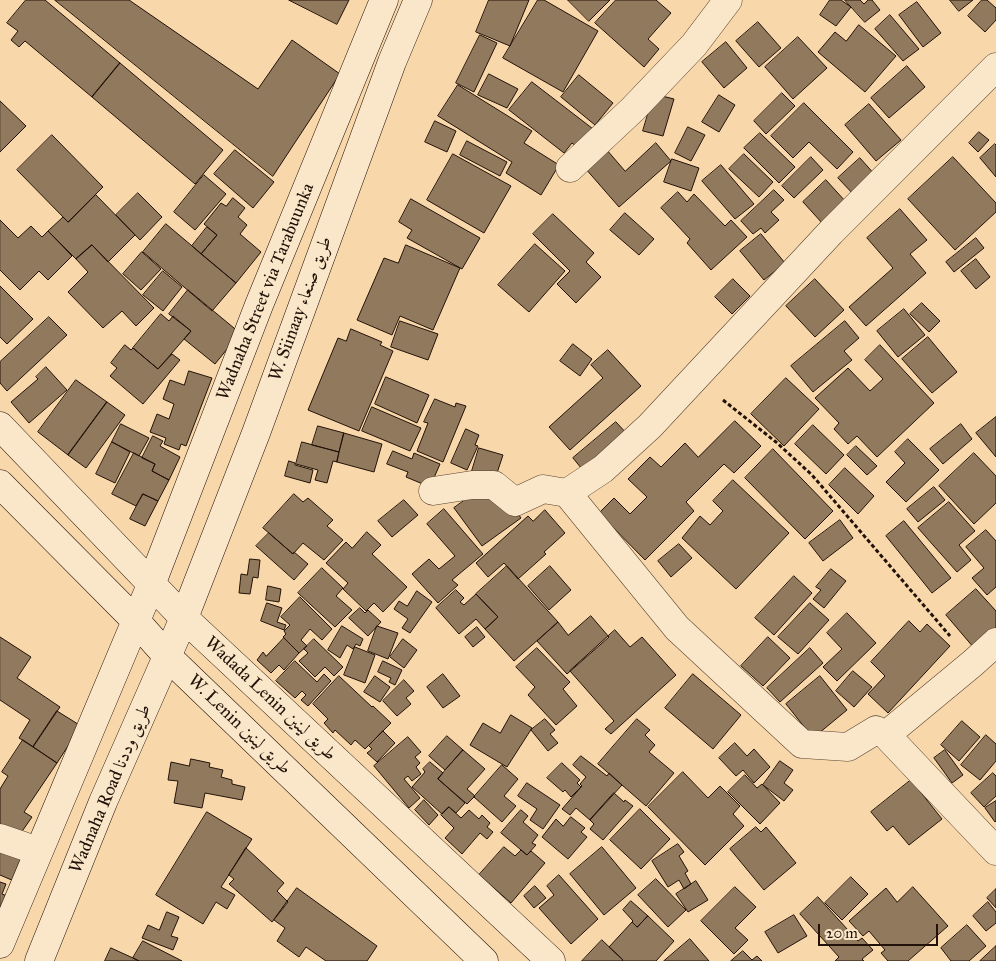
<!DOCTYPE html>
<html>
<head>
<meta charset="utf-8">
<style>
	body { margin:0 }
	#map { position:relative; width:996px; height:961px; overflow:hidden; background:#f8d8aa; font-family:"IM FELL Great Primer",serif }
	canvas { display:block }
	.scale { position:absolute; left:818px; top:924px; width:120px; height:22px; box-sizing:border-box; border:2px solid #221209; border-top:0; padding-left:6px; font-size:15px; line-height:18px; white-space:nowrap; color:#221209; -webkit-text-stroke:4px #fae6c8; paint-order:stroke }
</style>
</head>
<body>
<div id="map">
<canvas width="996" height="961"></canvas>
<div class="scale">20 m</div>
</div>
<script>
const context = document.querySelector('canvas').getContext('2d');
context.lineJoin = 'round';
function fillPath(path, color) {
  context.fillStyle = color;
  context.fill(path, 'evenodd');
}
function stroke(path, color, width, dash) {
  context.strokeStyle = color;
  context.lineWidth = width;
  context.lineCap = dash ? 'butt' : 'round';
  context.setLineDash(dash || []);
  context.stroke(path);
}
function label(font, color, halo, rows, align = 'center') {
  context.font = font + ' "IM FELL Great Primer",Amiri,serif';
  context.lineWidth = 5;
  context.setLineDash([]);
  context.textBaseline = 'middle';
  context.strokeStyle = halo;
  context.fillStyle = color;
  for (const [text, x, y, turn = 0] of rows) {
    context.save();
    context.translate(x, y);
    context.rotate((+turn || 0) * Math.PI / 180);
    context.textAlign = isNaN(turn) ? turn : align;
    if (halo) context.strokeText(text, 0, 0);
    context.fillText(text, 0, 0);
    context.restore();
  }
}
const building = new Path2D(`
	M26 0H45L120 63 92 97 25 41 19 47 11 40 18 31 7 23Z
	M55 0H129L258 89 292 40 340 74 273 176Z
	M289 0H349L337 24Z
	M489 0H529L510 46 476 32Z
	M538 0H544L598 31 563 92 503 58Z
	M568 0H610L589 21Z
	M616 0H656L671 13 648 39 659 49 644 67 595 23Z
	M830 0H841L851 7 836 26 820 15Z
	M845 0H860L864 4 868 0H872L880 10 865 22Z
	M950 0H973L959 11Z
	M982 0H987L996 8V20L985 32 968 16Z
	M917 2 941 33 923 47 899 15Z
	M890 15 919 49 903 61 875 29Z
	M758 22 781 48 759 67 736 41Z
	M859 25 896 56 865 92 818 52 835 32 846 41Z
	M480 35 497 43 474 92 456 83Z
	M798 37 827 68 793 99 765 67Z
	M726 42 747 68 724 88 702 62Z
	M120 63 223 150 195 184 92 97Z
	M907 66 925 87 889 118 871 98Z
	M489 74 518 89 507 108 478 95Z
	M579 75 613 103 595 125 561 97Z
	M532 82 597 132 582 151 572 143 564 153 509 110Z
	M458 85 532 131 524 143 559 165 541 195 506 173 512 162 438 116Z
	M782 93 795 106 766 134 754 121Z
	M654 94 674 99 663 136 643 131Z
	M719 95 735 105 719 132 702 122Z
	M0 101 26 126 0 152Z
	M804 103 853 152 837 169 809 142 793 158 771 136Z
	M869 104 901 140 876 161 845 125Z
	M435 121 456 131 447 152 425 142Z
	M688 127 705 135 691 161 675 153Z
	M979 132 989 140 978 152 969 143Z
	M760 133 795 167 779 183 744 148Z
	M52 135 103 187 68 222 17 170Z
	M467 141 507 162 500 176 460 155Z
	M656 143 671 161 619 207 585 168 606 149 625 171Z
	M995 144 996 145V177L980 158Z
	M235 150 274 182 253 208 214 174Z
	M453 154 511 186 484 233 427 200Z
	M744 154 773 182 759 197 729 169Z
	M811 157 823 170 794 198 782 186Z
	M953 157 996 203V212L955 250 908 199Z
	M860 158 876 176 855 196 838 178Z
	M672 159 699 168 691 191 664 182Z
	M721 165 754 204 735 219 702 181Z
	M204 175 226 194 195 230 174 212Z
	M826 180 846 202 823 224 803 202Z
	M774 190 784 200 771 212 779 220 765 233 761 228 753 234 741 221Z
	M678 192 687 202 694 194 725 226 731 220 747 237 711 270 687 243 690 239 661 208Z
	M138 193 162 217 140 240 116 215Z
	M96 195 135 235 108 262 92 245 76 259 48 231 63 217 68 222Z
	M233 198 245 208 238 217 247 225 240 234 261 252 236 283 201 254 217 235 204 224 221 203 226 206Z
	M411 199 480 238 462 269 407 238 412 230 399 222Z
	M900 209 927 240 910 254 926 273 866 326 849 307 893 268 867 238Z
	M625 213 654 239 639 255 610 230Z
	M553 214 594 253 586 262 601 277 576 303 557 284 570 271 533 234Z
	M0 220 18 238 31 226 42 237 48 231 72 256 48 280 39 271 20 290 0 270Z
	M166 224 236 283 212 311 143 252Z
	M207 227 217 235 201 254 192 246Z
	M761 234 785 263 764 280 740 251Z
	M976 238 984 248 954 272 946 262Z
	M535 244 565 271 529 312 498 285Z
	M92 245 154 308 136 326 122 311 103 328 68 292 88 272 76 259Z
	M406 245 460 268 433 330 400 316 392 335 357 320 384 258 398 263Z
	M142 252 161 269 141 290 123 274Z
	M976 259 990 277 976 289 961 271Z
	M163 271 182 287 163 311 143 295Z
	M733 279 750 296 732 314 715 297Z
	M815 279 844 310 815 337 786 306Z
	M0 286 33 319 7 344 0 337Z
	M188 290 240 333 215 364 184 339 191 331 169 314Z
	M922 303 940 321 929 332 910 314Z
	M904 309 925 335 898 357 877 331Z
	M161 314 169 321 173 316 191 331 158 369 133 348Z
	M49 317 67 335 7 391 0 383V362Z
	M400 321 438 334 428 360 391 347Z
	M845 321 859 338 844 351 852 360 813 392 791 366Z
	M351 329 382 342 380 345 393 351 359 431 308 410 338 338 346 341Z
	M928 337 957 372 932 393 902 359Z
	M573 344 592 359 580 376 560 361Z
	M125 345 131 350 133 348 158 369 172 354 180 360 143 404 110 376 117 368 111 363Z
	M880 345 934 403 877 457 857 436 848 444 834 429 839 423 815 398 848 368 870 391 883 379 865 360Z
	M608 350 641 386 570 450 549 427 603 378 591 365Z
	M46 367 67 390 29 423 11 402 38 379 36 377Z
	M189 371 212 378 186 446 181 444 179 450 164 444 166 438 150 432 157 414 169 419 174 404 163 399 170 380 184 385Z
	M386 377 429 395 417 423 375 404Z
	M786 378 819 409 784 446 751 414Z
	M76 380 107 402 68 455 38 432Z
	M435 399 455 407 456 403 466 406 443 462 417 451 428 423 424 422Z
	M107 402 125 415 86 468 68 455Z
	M372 407 421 428 410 451 362 431Z
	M996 417V457L976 433Z
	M735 421 761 446 734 473 724 464 686 502 694 511 645 560 599 513 614 498 630 514 647 497 628 479 650 457 661 467 685 443 698 457Z
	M616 422 629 436 586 474 573 458Z
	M121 424 149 438 139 456 112 442Z
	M961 424 972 439 943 464 930 449Z
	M813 425 844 455 826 474 795 444Z
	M318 426 344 433 339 452 312 445Z
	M466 429 479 435 475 445 478 446 467 470 451 463Z
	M344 433 382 444 374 472 337 462Z
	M153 436 163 441 160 446 180 457 169 480 152 471 155 464 142 458Z
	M908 439 939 470 906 502 886 482 905 463 895 452Z
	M112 442 130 452 115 483 96 474Z
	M302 442 339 452 337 462 333 461 327 483 315 480 318 470 296 464Z
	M856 446 877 466 867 475 847 455Z
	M479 448 503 455 495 479 472 471Z
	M773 449 833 511 805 539 745 478Z
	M393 451 412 459 414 453 440 464 430 487 406 477 408 472 387 464Z
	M134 453 155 464 152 471 169 480 158 501 143 494 136 506 112 494Z
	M974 453 996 476V503L974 524 939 486Z
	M289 461 295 463V465L313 470 310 483 285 476Z
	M845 468 874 496 858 514 829 485Z
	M733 480 789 533 736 589 682 538 700 516 710 525 723 511 713 501Z
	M486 485 510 503 521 518 482 546 454 508Z
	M934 487 945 500 918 522 907 509Z
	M143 494 158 501 145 526 130 519Z
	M294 494 303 502 308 498 333 520 327 526 343 540 324 560 303 543 293 554 263 528Z
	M404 500 418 515 392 537 378 521Z
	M949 502 975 531 959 545 971 560 957 572 918 528Z
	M444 509 483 554 452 580 458 585 438 603 412 574 429 559 439 569 455 556 427 524Z
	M545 510 565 533 544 552 546 554 518 579 504 563 488 577 476 563 528 516 533 521Z
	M840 520 853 538 823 561 809 543Z
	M904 521 951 578 932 593 886 536Z
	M986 530 996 541V587L987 595 972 578 984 568 966 547Z
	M367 532 381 545 372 554 407 587 383 612 374 603 366 611 343 589 348 583 326 563 346 542 352 548Z
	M269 533 293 554 294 552 308 564 294 580 256 546Z
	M679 544 692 558 671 577 658 561Z
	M250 559 260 560 258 578 253 577 250 594 239 593 241 574 247 575Z
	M507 566 558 622 514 661 485 629 498 617 476 594Z
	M550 566 571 590 549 610 528 586Z
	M322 568 343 588 336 596 352 610 335 627 298 593Z
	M831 569 846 581 824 608 813 599 821 590 816 587Z
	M794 576 812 593 774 635 755 618Z
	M268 586 281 589 279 602 266 600Z
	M976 589 996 611V628L974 648 946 615Z
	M456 590 464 598 460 602 464 605 476 594 498 617 485 629 476 619 459 634 436 608Z
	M417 591 432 602 410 633 402 628 408 619 394 609 399 601 407 606Z
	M300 597 332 629 322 640 310 629 301 640 307 646 299 653 283 637 286 634 284 631 290 625 281 617Z
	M267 603 282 608 277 622 286 625 284 630 261 621Z
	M810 603 829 620 798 654 778 637Z
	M360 608 365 613 368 610 381 622 368 636 349 618Z
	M847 613 876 643 837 681 823 667 842 649 827 633Z
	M591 616 609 637 567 674 537 641 558 622 568 635Z
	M909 621 920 632 927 624 950 646 888 713 868 694 885 676 871 662Z
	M342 626 363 639 360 646 356 644 353 649 347 645 340 658 328 650Z
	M377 626 398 633 388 659 368 651Z
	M477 627 485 637 473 647 465 637Z
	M615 630 630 647 642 637 676 675 611 734 605 729 614 721 570 671Z
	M0 637 31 657 17 678 60 707 33 747 19 738 30 720 0 700Z
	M768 637 790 658 763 686 741 666Z
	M284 638 299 653 284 670 279 665 271 673 257 660 263 652 266 656Z
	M314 639 343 667 334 676 325 667 315 677 299 661 308 653 304 649Z
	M403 639 417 650 404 668 390 657Z
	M355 647 375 655 365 683 344 675Z
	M537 648 570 682 563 689 577 706 556 725 528 695 535 687 516 667Z
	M810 648 823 663 780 702 767 688Z
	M295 661 317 682 324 674 331 681 308 706 301 700 306 695 302 691 295 698 276 681Z
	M383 661 402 670 395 685 389 682 391 678 378 672Z
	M853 671 872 687 854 707 836 691Z
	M443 674 460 696 443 708 427 687Z
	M693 674 741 715 713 749 665 708Z
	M339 676 372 707 373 706 391 723 365 749 355 740 351 745 335 730 333 733 324 723 328 719 313 704Z
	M375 676 390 687 380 702 364 692Z
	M820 676 847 710 813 738 786 704Z
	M404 680 414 691 406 698 411 704 397 716 383 701Z
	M57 711 81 726 57 763 33 747Z
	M511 715 532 728 507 767 470 745 483 723 500 733Z
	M545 719 555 730 550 734 558 743 548 751 531 730Z
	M637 719 650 730 645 735 655 745 649 752 674 773 646 806 598 764Z
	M962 721 980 737 959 761 941 745Z
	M383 731 395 743 377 762 367 753 372 749 369 746Z
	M986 735 996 744V761L980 780 961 765Z
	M447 736 463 750 445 770 429 756Z
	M408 737 421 752 415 757 420 763 416 767 421 774 412 781 408 776 404 779 420 798 409 808 374 766Z
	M23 740 57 763 24 812 32 817 16 840 0 829V789L8 776 2 772Z
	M735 743 747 756 754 749 770 767 754 783 743 770 736 776 719 758Z
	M463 750 485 769 467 789 475 796 467 804 438 779Z
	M945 750 963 775 952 783 934 758Z
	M581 756 607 776 609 773 622 785 590 820 576 808 570 815 562 809 582 786 580 784 586 777 573 765Z
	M191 759 210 763 209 767 223 770 221 777 232 780V784L245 787 242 800 205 793 202 808 174 803 178 781 168 780 171 762 189 766Z
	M780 761 793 770 784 783 793 790 784 801 763 785Z
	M430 762 443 773 438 779 465 803 456 813 449 807 442 814 412 787 425 772 423 769Z
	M562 763 580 780 577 783 581 787 571 797 565 790 563 792 547 778Z
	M502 765 518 779 504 796 516 806 502 822 474 797Z
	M683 772 708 798 720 786 740 806 733 814 744 826 705 865 648 807Z
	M993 773 996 776V796L984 807 971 793Z
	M745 775 757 788 762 784 780 803 760 824 728 792Z
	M911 780 942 819 909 845 893 826 887 831 871 812Z
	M527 783 560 805 543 829 530 820 537 809 518 796Z
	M614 793 624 802 625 800 633 806 603 840 590 829 594 824 590 820Z
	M424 800 438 815 429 825 415 810Z
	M996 801V821L995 822 985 808Z
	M449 807 461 818 469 810 479 819 482 815 490 823 487 827 493 832 487 839 480 833 462 854 445 838 454 828 441 815Z
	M640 809 670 839 641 869 610 840Z
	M521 810 528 816 523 822 538 835 532 843 536 845 527 855 501 833Z
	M207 812 252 839 221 887 235 895 227 909 216 902 203 924 156 895Z
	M571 817 585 828 581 832 587 837 568 859 542 837 556 819 563 826Z
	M756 827 761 832 766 827 796 863 764 890 730 849Z
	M678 844 684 852 679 856 688 871 685 873 691 884 684 889 679 880 668 887 652 861Z
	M0 846 24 854 14 881 0 875Z
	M504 847 515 856 521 850 527 855 531 851 545 863 511 903 479 875Z
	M602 847 636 888 604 915 570 874Z
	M246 848 284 883 277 891 288 902 272 922 229 884 234 879 229 875Z
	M559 875 598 919 571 944 539 908 554 895 547 886Z
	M851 877 868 894 842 920 825 903Z
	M656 879 686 910 668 927 638 895Z
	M696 881 708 900 688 912 676 894Z
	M0 882 6 884 2 894 7 896 0 913Z
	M535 886 546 898 534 908 524 896Z
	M735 887 756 907 735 928 748 940 734 954 701 921Z
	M913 887 948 926 908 961H888L881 953 885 950 869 931 863 936 849 921 886 888 897 902Z
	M297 888 377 946 367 961H326L306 947 299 957 277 941 285 928 274 920Z
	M996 889V908L987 898Z
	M818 897 858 941 862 938 873 950 862 959 864 961H835L839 957 800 914Z
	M631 901 648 916 637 927 632 922 633 921 623 910Z
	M988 902 996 912V923L986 931 973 916Z
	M167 912 179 917 171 936 178 938 173 950 142 938 148 925 159 930Z
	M794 915 807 936 778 953 765 932Z
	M648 916 674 941 656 961H622L623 960 609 947 632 922 637 927Z
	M967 925 986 946 969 961H951L941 948Z
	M690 939 709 961H664Z
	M602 940 623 960 622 961H582Z
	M143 941 182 961H139L133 958Z
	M996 946V961H980Z
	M111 948 133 958 139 961H105Z
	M743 951 752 960 757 956 762 961H731Z`);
fillPath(building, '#91795d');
stroke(building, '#221209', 1);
const minor = new Path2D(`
	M570 168 633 109 694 45 728 0
	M433 491 472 485H494L515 502 543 489 567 493 603 469 650 426 831 232 996 67
	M567 493 677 628 802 744 848 747 876 730 886 735 973 663 996 642
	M886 735 996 851
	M0 838 38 851`);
const secondary = new Path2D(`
	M0 426 184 618 551 961
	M0 484 135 620 168 657 484 961
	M0 944 151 585 259 305 384 0
	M39 961 103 802 184 618 256 433 392 62 418 0`);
stroke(minor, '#584431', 29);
stroke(secondary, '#221209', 29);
stroke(new Path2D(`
	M723 400 776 442 812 475 950 636`), '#221209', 3, [4, 2.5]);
stroke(minor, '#fae6c8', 28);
stroke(secondary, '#fae6c8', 28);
label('18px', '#221209', '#fae6c8', [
	["Wadnaha Street via Tarabuunka",266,292,-68],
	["W. Siinaay طريق صنعاء",301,309,-70],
	["Wadada Lenin طريق لينين",270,699,43],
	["W. Lenin طريق لينين",239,725,44],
	["Wadnaha Road طريق وددنا",111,789,-67]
]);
</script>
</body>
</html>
